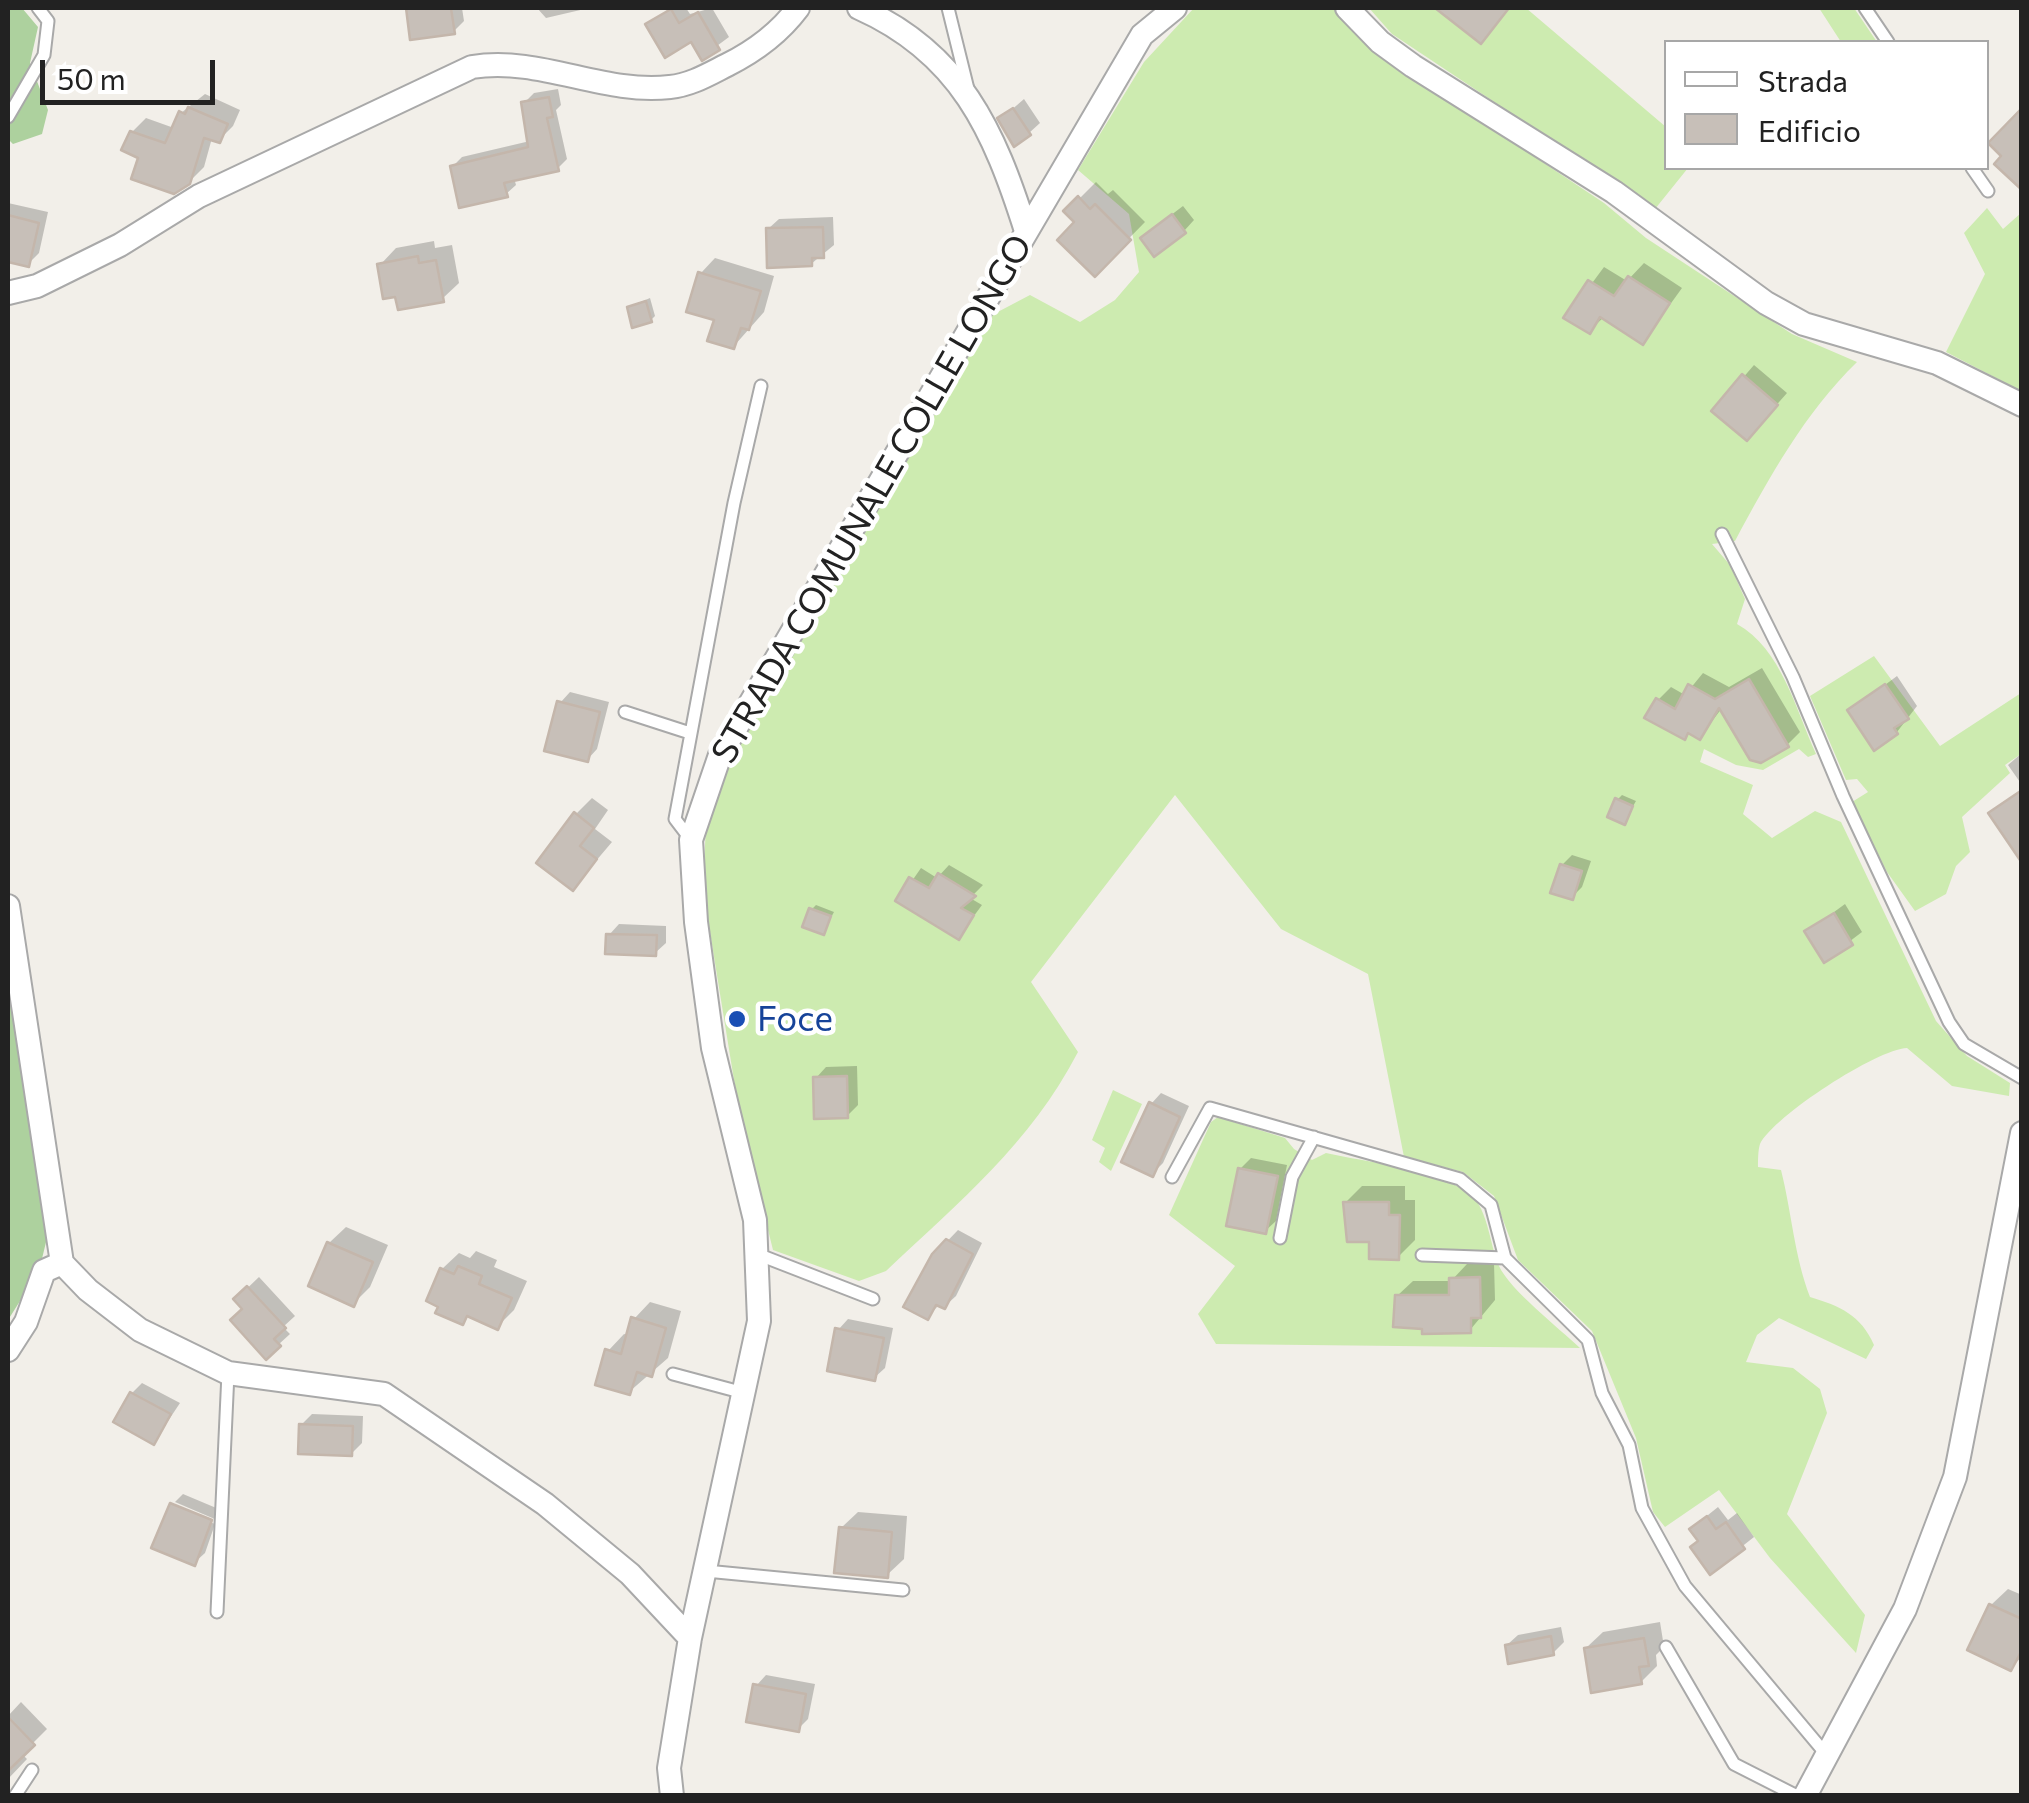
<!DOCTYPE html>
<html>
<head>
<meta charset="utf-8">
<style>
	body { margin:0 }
	#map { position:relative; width:2029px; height:1803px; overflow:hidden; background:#f2efe9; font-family:Commissioner,sans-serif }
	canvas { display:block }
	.frame { position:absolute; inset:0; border:10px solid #222; pointer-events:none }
	.legend { position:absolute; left:1664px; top:40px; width:325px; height:130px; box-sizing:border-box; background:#fff; border:2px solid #a7a7a7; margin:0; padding:12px 18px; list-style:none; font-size:30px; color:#222 }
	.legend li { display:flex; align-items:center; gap:20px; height:50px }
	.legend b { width:50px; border:2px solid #a7a7a7 }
	.scale { position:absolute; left:40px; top:60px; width:175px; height:45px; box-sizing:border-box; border:5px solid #222; border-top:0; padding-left:12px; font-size:30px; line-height:35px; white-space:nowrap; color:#222; -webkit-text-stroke:8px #fff; paint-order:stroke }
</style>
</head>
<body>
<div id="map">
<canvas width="2029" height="1803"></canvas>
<div class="frame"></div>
<ul class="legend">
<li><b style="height:12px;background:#fff"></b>Strada</li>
<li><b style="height:28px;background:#c7bfb8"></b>Edificio</li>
</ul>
<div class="scale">50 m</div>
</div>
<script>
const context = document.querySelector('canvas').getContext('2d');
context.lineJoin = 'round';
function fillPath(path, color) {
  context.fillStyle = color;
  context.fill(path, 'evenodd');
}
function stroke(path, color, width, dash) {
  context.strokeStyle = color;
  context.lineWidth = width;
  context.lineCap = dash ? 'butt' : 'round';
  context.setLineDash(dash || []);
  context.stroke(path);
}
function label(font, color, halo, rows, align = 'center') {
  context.font = font + ' Commissioner,sans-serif';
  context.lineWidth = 9;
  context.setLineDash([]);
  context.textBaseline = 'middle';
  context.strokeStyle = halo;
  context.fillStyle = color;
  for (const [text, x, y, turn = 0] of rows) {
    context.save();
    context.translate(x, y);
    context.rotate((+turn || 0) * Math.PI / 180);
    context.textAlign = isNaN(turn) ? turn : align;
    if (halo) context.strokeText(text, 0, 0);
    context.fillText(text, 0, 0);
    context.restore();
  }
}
fillPath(new Path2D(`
	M1194 8H1335L1380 54 1604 203 1646 238 1792 334 1857 362C1804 414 1770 476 1735 541L1712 544 1730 565 1745 599 1737 624C1781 648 1796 710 1816 754L1808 757 1799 749 1763 770 1736 765 1704 749 1700 762 1753 785 1743 814 1772 838 1815 811 1841 822 1936 1021 1967 1056 2010 1083 2009 1096 1952 1086 1907 1048C1877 1049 1774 1116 1760 1144 1758 1150 1758 1161 1758 1167L1781 1170C1792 1214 1794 1255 1810 1297 1840 1306 1861 1315 1874 1345L1866 1359 1779 1318 1757 1335 1746 1362 1793 1368 1820 1389 1827 1413 1787 1514 1865 1615 1856 1653 1770 1558 1719 1490 1665 1527 1653 1512 1636 1438 1592 1331 1518 1260 1494 1196 1463 1172 1404 1157 1368 974 1281 929 1175 795 1031 982 1078 1052C1030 1144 960 1201 886 1271L859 1281 773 1250 740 1117 703 889 706 824 727 762 992 315 1030 295 1080 322 1115 300 1139 272 1129 214 1078 170 1144 62Z
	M1369 8H1526L1666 127V168H1688L1655 209 1392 34Z
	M1819 8H1854L1877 42H1841Z
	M1987 208 2003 229 2021 213V391L1946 352 1985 274 1964 233Z
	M1874 656 1940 746 2021 693V754L2005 765 2010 773 1962 817 1970 852 1956 866 1946 894 1915 911 1887 872 1852 802 1868 792 1857 779 1846 780 1810 696Z
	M1113 1090 1142 1104 1111 1171 1099 1162 1105 1148 1092 1140Z
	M1218 1117 1285 1138 1294 1149 1312 1160 1326 1153C1370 1163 1427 1167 1466 1191 1488 1204 1489 1243 1499 1266 1510 1290 1559 1328 1580 1348L1216 1344 1198 1314 1235 1266 1169 1215 1211 1122Z`), '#cdebb0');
fillPath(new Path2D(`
	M8 8H22L38 27 30 63 48 110 42 134 13 144 8 139Z
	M8 970 48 1234 39 1271 8 1320Z`), '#add19e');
fillPath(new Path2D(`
	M408 8H462L464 21 453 32 412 37Z
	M537 8H589L546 18Z
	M670 8H686L690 14 712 8 729 37 702 57 691 39 648 25Z
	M558 89 561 105 556 110 567 159 557 169 514 178 516 185 506 194 452 167 462 157 530 141 524 103 534 93Z
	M205 94 240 110 233 126 219 140 212 138 204 167 189 182 141 156 132 132 146 118 174 128 181 113Z
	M1024 99 1040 123 1029 133 1001 119Z
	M1096 182 1108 194 1113 190 1145 222 1095 273 1078 222 1067 211Z
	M8 203 48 212 39 253 28 264 8 259Z
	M1183 206 1194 220 1184 231 1154 228Z
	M833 217 834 245 811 264 768 229 779 219Z
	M434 241 435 248 452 245 459 283 442 299 397 294 380 265 396 248Z
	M715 258 774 276 764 312 734 346 717 318 700 274Z
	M1644 263 1682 288 1643 342 1604 317 1589 331 1567 317 1604 267 1627 281Z
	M650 298 655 316 651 320 629 307Z
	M1754 365 1787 393 1757 427 1715 410Z
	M1762 668 1800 732 1787 745 1722 708 1700 737 1690 731 1684 737 1658 700 1671 687 1685 695 1703 673 1729 687Z
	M1897 676 1917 706 1897 732 1850 711Z
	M570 692 609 702 597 749 587 760 560 703Z
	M2022 753V785L2008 765Z
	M1622 795 1636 801 1624 822 1617 800Z
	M592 798 608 810 595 829 612 842 573 888 576 814Z
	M1572 855 1591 861 1582 887 1572 897 1562 865Z
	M949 865 983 885 970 898 982 905 959 936 898 901 921 868 937 878Z
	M1845 904 1862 932 1825 960 1808 931Z
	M816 905 834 912 823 932 811 910Z
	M619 924 666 926V943L655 953 609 935Z
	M857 1066 858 1105 847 1116 816 1078 826 1067Z
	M1161 1093 1189 1106 1163 1163 1152 1174 1151 1104Z
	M1251 1158 1287 1165 1276 1221 1265 1231 1240 1169Z
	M1362 1186H1405V1200H1415V1240L1398 1257 1371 1240 1345 1203Z
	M346 1227 388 1245 370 1287 353 1304 329 1243Z
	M958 1230 982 1243 956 1296 945 1306 940 1304 927 1317 934 1255Z
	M476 1251 497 1260 494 1267 527 1281 514 1310 497 1327 469 1315 462 1322 442 1269 459 1253 470 1258Z
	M1494 1263 1495 1300 1470 1330 1397 1296 1413 1281H1451L1467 1264Z
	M259 1277 295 1316 283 1327 290 1334 266 1356 236 1299Z
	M650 1302 681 1311 668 1358 629 1392 608 1351 624 1334 629 1335 634 1319Z
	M848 1319 893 1328 885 1368 874 1378 838 1330Z
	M142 1383 180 1403 154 1442 132 1393Z
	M312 1414 363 1416 362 1443 351 1454 301 1425Z
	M183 1494 221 1510 217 1520 175 1502Z
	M174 1503V1507L215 1524 205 1553 194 1563 173 1504Z
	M1718 1507 1728 1520 1737 1513 1754 1537 1711 1571 1700 1541 1703 1519Z
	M858 1512 907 1516 904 1559 887 1575 841 1528Z
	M2008 1589 2022 1595V1657L2010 1668 1991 1605Z
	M1660 1622 1664 1647 1656 1655 1657 1666 1641 1682 1586 1648 1603 1632Z
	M1561 1627 1564 1642 1553 1653 1507 1645 1518 1635Z
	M766 1675 815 1684 808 1719 798 1729 756 1686Z
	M21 1702 47 1729 22 1754 27 1759 8 1779V1716Z`), '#0003');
const building = new Path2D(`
	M406 8H451L455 34 410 40Z
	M1435 8H1509L1481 44Z
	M671 9 679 23 698 12 720 50 702 61 691 42 665 58 645 24Z
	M549 97 553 117 547 118 559 171 504 183 508 197 459 208 450 166 528 147 521 102Z
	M188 107 228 124 220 143 204 138 190 184 174 194 131 179 138 158 121 150 130 131 165 143 179 111 185 114Z
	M1013 108 1031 135 1014 147 997 118Z
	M2022 108V190L1994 164 2001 156 1988 143Z
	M1078 196 1090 209 1095 204 1131 240 1095 277 1057 240 1074 222 1063 211Z
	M1172 214 1186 233 1154 257 1140 238Z
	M8 215 39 223 29 267 8 262Z
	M823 227 824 258H812V266L767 268 766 228Z
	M418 256 419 263 436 260 444 302 398 310 395 297 383 299 377 264Z
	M698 272 761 291 749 330 741 328 734 349 707 341 714 320 686 312Z
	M1628 276 1670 303 1643 345 1600 317 1590 334 1563 318 1588 280 1614 296Z
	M646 301 652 322 632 328 627 307Z
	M1742 374 1778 405 1747 441 1711 411Z
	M1749 679 1789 747 1761 763 1750 760 1719 708 1700 740 1688 733 1685 740 1644 718 1656 698 1675 709 1688 684 1715 699Z
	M1885 684 1909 719 1894 728 1898 734 1874 751 1847 710Z
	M557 701 600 712 588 762 544 751Z
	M2022 790V863L1988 813Z
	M1615 798 1633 806 1625 825 1607 817Z
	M574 812 594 828 580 846 597 859 573 891 536 863Z
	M1560 864 1582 871 1573 900 1550 893Z
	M938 873 976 896 961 908 974 915 959 940 895 901 909 877 929 888Z
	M809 908 831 916 824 935 802 927Z
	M1834 913 1853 945 1824 963 1804 931Z
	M606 934 657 935 656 956 605 954Z
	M847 1076 848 1118 814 1119 813 1077Z
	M1149 1102 1180 1117 1153 1177 1121 1162Z
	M1238 1168 1278 1176 1266 1234 1226 1226Z
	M1343 1202H1389V1215H1400L1399 1260 1369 1259V1242H1347Z
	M946 1239 973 1254 945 1309 936 1305 928 1320 903 1307 932 1254Z
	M327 1242 373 1262 354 1307 308 1286Z
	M458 1266 482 1276 479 1284 512 1298 498 1330 467 1316 463 1325 435 1313 438 1307 426 1301 440 1268 454 1274Z
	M1480 1277 1481 1318H1471V1333L1422 1334V1329L1393 1327 1395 1295H1449V1278Z
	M247 1286 286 1328 274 1339 281 1346 266 1360 230 1320 242 1309 233 1299Z
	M631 1317 666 1328 652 1377 637 1372 630 1395 595 1385 605 1349 621 1354Z
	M835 1328 884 1338 875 1381 827 1371Z
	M130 1392 171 1414 154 1445 113 1422Z
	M299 1424 353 1426 352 1456 298 1454Z
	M170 1503 212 1520 195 1566 151 1548Z
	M1707 1516 1716 1529 1726 1522 1745 1549 1710 1575 1690 1547 1698 1541 1689 1529Z
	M839 1527 892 1532 888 1578 834 1573Z
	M1989 1604 2022 1619V1650L2011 1671 1967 1650Z
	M1551 1636 1554 1655 1508 1664 1505 1645Z
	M1644 1638 1649 1666 1639 1667 1642 1684 1591 1693 1584 1648Z
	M753 1684 806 1694 799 1732 746 1722Z
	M8 1717 35 1745 8 1771Z`);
fillPath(building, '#c7bfb8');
stroke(building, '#c4b6ab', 2.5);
const lane = new Path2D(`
	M948 8 969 93
	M1865 8 1888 42
	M8 117 44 55 48 21 38 8
	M1972 168 1988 191
	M1722 534 1793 677 1843 796 1949 1022 1964 1044 2022 1078
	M625 712 690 733
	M691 840 675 819 734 503 761 386
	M1172 1177 1210 1108 1460 1179 1491 1205 1505 1258 1588 1340 1602 1393 1629 1445 1642 1508 1685 1586 1825 1753
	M1280 1238 1292 1177 1314 1137
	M757 1254 873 1299
	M1422 1255 1505 1258
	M673 1374 744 1393
	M706 1571 903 1590
	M217 1612 228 1373
	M1666 1647 1734 1764 1797 1796
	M15 1796 32 1770`);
const street = new Path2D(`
	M859 8C960 53 994 130 1026 231
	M1347 8 1380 42 1413 66 1614 192 1766 303 1804 324 1937 363 2022 405
	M8 293 37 286 120 245 199 196 472 67C541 56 603 95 670 87 691 85 709 74 727 65 755 51 780 32 798 8
	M8 906 62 1263 88 1290 140 1330 228 1373 384 1394 545 1504 630 1574 690 1638
	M8 1350 26 1322 44 1271 62 1263
	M672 1796 669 1768 690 1638 759 1321 755 1220 713 1048 696 922 691 840 720 755 1142 35 1175 8
	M1805 1796 1905 1609 1955 1477 2022 1133`);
stroke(lane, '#a9a9a9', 15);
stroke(street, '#a9a9a9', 26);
stroke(lane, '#fff', 11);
stroke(street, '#fff', 22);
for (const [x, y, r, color] of [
	[737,1019,10,"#1a4fb4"]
]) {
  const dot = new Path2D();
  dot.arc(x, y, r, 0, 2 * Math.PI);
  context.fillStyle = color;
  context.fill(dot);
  stroke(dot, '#fff', 4);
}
label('35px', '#222', '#fff', [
	["STRADA COMUNALE COLLE LONGO",872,499,-60]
]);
label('35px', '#164399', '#fff', [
	["Foce",757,1019]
], 'left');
</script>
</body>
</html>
